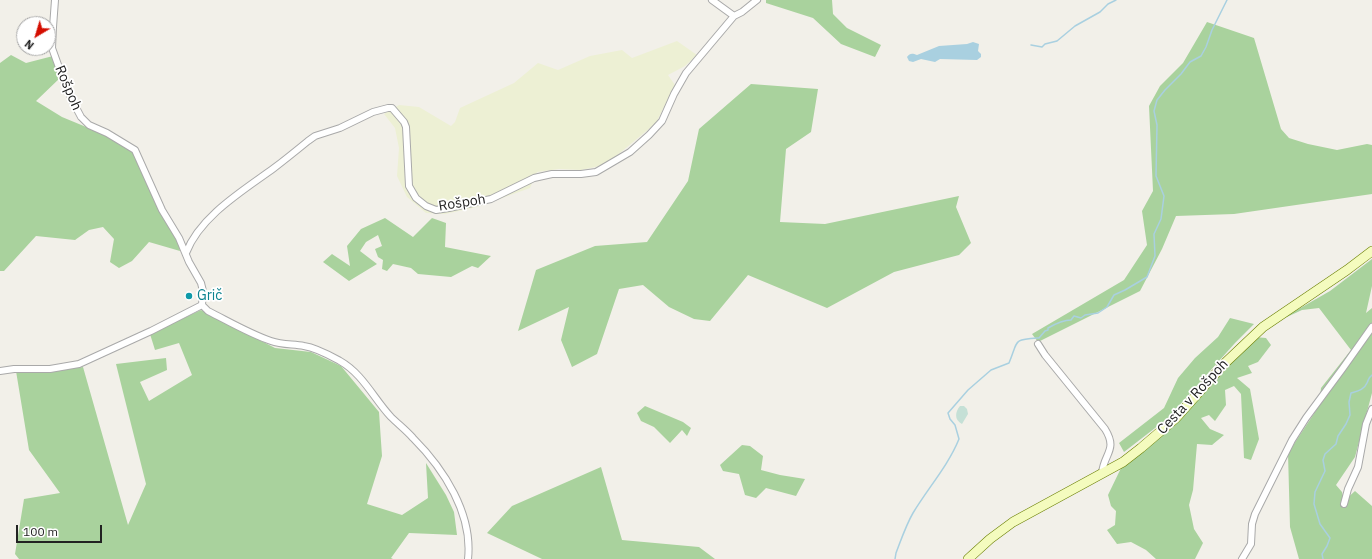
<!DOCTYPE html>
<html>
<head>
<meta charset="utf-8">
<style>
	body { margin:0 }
	#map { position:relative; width:1372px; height:559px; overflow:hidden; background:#f2f0e9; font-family:"IBM Plex Sans",sans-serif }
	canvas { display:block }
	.north { position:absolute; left:16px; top:16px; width:40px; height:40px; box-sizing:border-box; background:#fff; border:1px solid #a7a7a7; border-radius:50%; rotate:218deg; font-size:11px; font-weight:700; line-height:16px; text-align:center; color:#222 }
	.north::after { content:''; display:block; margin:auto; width:14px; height:18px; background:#d40d00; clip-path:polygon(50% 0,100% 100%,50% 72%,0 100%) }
	.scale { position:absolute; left:16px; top:525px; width:86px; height:18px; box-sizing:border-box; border:2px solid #222; border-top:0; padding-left:5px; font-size:12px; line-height:14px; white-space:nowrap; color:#222; -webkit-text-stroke:3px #fff; paint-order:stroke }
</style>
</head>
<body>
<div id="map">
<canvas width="1372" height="559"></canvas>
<div class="north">N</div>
<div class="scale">100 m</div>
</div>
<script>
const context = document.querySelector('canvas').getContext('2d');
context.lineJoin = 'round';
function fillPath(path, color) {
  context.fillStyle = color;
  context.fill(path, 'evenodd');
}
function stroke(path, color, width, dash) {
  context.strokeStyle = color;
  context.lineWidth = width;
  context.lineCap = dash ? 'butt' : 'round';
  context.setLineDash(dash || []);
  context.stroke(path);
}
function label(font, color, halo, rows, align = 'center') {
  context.font = font + ' "IBM Plex Sans",sans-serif';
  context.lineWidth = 3.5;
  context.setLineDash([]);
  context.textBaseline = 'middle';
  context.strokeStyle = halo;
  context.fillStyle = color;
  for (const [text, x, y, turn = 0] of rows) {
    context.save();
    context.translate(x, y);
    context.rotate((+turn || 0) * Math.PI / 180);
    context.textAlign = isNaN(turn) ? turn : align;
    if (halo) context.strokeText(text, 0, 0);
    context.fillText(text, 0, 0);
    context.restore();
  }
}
fillPath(new Path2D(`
	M677 41 697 55 685 66 668 75 675 85 656 123 609 162 600 166 581 170 559 169 537 172 530 188 477 207 445 214 426 213 407 197 397 176 399 148 395 128 384 114 399 105 419 107 451 126 455 122 460 108 514 83 538 63 558 70 590 56 622 50 632 58Z`), '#edf0d4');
fillPath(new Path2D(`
	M766 0H832L833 14 847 28 881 45 875 57 841 44 813 18 766 3Z
	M1207 22 1254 38 1281 129 1289 138 1308 144 1337 150 1367 144 1372 145V194L1234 214 1176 216 1162 249 1140 291 1038 342 1032 334 1124 280 1147 245 1142 211 1153 191 1149 106 1160 86 1183 63Z
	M11 55 26 63 53 56 61 77 36 101 62 117 91 129 107 134 126 146 138 158 178 240 180 251 149 242 132 261 119 268 110 262 114 239 103 227 89 230 75 240 36 236 4 271H0V63Z
	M751 84 818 89 811 132 786 149 780 222 825 224 959 196 956 207 971 243 959 255 894 272 827 308 748 275 710 321 694 319 669 307 643 285 619 289 597 354 572 367 561 340 569 307 518 331 536 270 595 246 647 242 688 181 699 129Z
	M385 218 413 237 432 218 446 223 445 247 491 256 478 268 472 266 451 277 418 274 411 268 393 264 387 271 382 269 383 260 378 257 375 249 382 246 378 235 366 242 360 251 377 264 349 281 323 262 332 254 350 266 347 246 361 229Z
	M1372 259V286L1366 313 1372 308V393L1355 457 1336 485 1342 492 1344 501 1355 491 1372 506V559H1299L1290 527 1288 453 1319 406 1321 388 1351 350 1319 308 1302 310 1276 322 1330 291Z
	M201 310 275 348 311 352 341 366 379 412 382 456 367 504 402 515 428 498 426 463 446 495 454 512 457 535 409 533 391 558 393 559H19L15 554 24 499 60 493 29 450 16 371H50L83 367 128 525 146 484 116 364 166 358 167 370 140 382 149 401 192 375 179 343 155 350 150 334Z
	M1230 318 1254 324 1235 343 1168 418 1124 452 1119 443 1164 408 1178 378 1195 358 1218 337Z
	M1255 337 1266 338 1271 345 1258 362 1248 366 1252 373 1237 378 1250 389 1259 439 1251 460 1244 458 1241 394 1234 386 1225 390 1226 405 1215 421 1209 415 1201 418 1210 429 1224 435 1212 445 1197 444 1193 490 1189 505 1194 529 1203 543 1195 559H1156L1146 550 1131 542 1117 544 1107 530 1115 525 1116 511 1111 506 1108 495 1122 466 1209 385Z
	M645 406 683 422 691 428 687 436 682 430 670 443 654 427 641 421 637 413Z
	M742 445 750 446 763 456 761 470 780 475 805 479 796 496 766 488 756 498 745 495 739 474 723 471 720 465Z
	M601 467 622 540 699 547 715 559H542L487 533 512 506Z`), '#a9d29d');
fillPath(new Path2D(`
	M960 406H964L967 409 968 414 962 424C954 420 955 412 960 406Z`), '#c5e0d6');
fillPath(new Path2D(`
	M973 42 979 44 978 51 981 54V57L977 60 940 59 935 62 921 59 913 62 909 61 907 57C910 53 912 53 917 55L939 46 967 44Z`), '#a9d0e0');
stroke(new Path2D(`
	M1031 45 1042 47 1045 44 1057 41 1075 26 1100 12 1108 4 1116 0
	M895 559 896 553C901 540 906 525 913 513 928 488 948 466 959 439L955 425 950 419 948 413 968 390 991 370 1009 363C1019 339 1012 340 1039 338L1045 331 1048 330V328C1055 324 1063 320 1071 320L1074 316 1081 318 1085 315 1098 313 1107 307 1114 295 1125 290 1147 277 1155 256 1154 234 1161 219 1164 196 1156 176 1157 125 1154 111 1157 100 1165 90 1181 74 1190 62 1201 56 1206 47 1212 30 1227 0
	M1323 559 1322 554 1327 546 1330 538 1320 524 1314 504 1315 492 1325 471 1323 460 1325 454 1336 444 1338 436 1346 424 1350 415 1349 402 1351 393C1358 391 1364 390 1367 383 1369 379 1368 378 1372 375`), '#a9d0e0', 1.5);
const street = new Path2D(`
	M55 0 53 27 52 48 61 73 72 100 81 117 89 125 107 133 135 150 162 210 179 238 189 262 201 283 203 291 202 305
	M712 0 734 16
	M186 253C200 216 244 190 274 168 286 159 297 150 308 141L315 136 340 128 373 112 388 108H392L404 122 406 127 409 186 416 198 426 206 436 210 449 208 491 199 534 178 552 174H581L596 172 630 152 649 135 662 121 674 94 686 73 734 16 742 12 757 0
	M202 305 208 311C228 321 250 334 271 341 282 345 293 344 304 346 317 348 329 355 340 361 363 374 374 399 391 417 398 424 406 430 413 438 444 469 473 514 468 559
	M1038 344 1045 355 1105 429C1118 450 1104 453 1102 473
	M0 371 14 369H50L79 364 151 331 202 305
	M1344 504 1348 489 1358 467 1366 424 1372 409
	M1242 559 1251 544 1252 524 1255 514 1292 440 1306 418 1343 368 1372 327`);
const secondary = new Path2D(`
	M968 559 990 539 1013 522 1123 462 1141 448 1176 418 1225 363 1263 327 1347 270 1372 251`);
stroke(street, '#a9a9a9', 8);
stroke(secondary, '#6a7f03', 10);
stroke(street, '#fff', 6);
stroke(secondary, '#f4fbbe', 9);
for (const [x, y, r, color] of [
	[189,296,4,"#0f9aa8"]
]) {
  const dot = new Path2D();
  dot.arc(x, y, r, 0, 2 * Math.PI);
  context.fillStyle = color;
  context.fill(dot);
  stroke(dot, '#fff', 1.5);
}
label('14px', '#222', '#fff', [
	["Rošpoh",68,88,67],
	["Rošpoh",462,203,-9],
	["Cesta v Rošpoh",1193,397,-47]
]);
label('14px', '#0d838f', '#fff', [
	["Grič",197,296]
], 'left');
</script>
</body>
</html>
